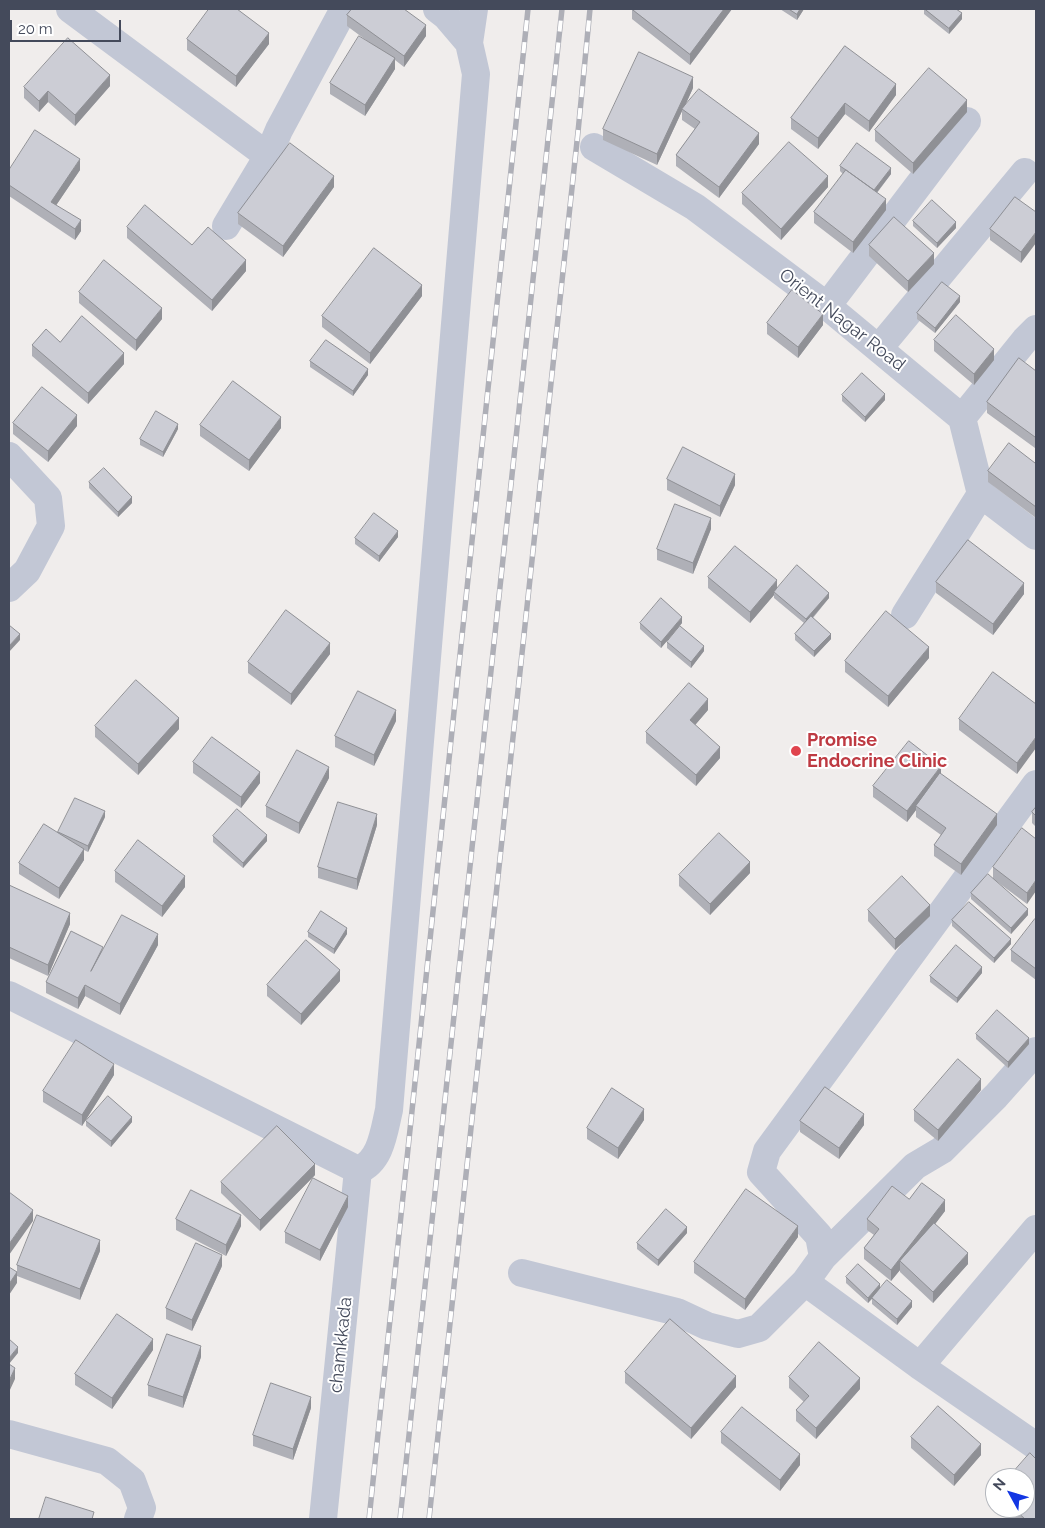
<!DOCTYPE html>
<html>
<head>
<meta charset="utf-8">
<style>
	body { margin:0 }
	#map { position:relative; width:1045px; height:1528px; overflow:hidden; background:#f0edec; font-family:Raleway,sans-serif }
	canvas { display:block }
	.frame { position:absolute; inset:0; border:10px solid #444a5b; pointer-events:none }
	.north { position:absolute; left:985px; top:1468px; width:50px; height:50px; box-sizing:border-box; background:#fff; border:1px solid #b4b7bd; border-radius:50%; rotate:309deg; font-size:14px; font-weight:700; line-height:20px; text-align:center; color:#444a5b }
	.north::after { content:''; display:block; margin:auto; width:18px; height:22px; background:#1336e3; clip-path:polygon(50% 0,100% 100%,50% 72%,0 100%) }
	.scale { position:absolute; left:10px; top:20px; width:111px; height:22px; box-sizing:border-box; border:2px solid #444a5b; border-top:0; padding-left:6px; font-size:15px; line-height:18px; white-space:nowrap; color:#444a5b; -webkit-text-stroke:4px #fff; paint-order:stroke }
</style>
</head>
<body>
<div id="map">
<canvas width="1045" height="1528"></canvas>
<div class="frame"></div>
<div class="north">N</div>
<div class="scale">20 m</div>
</div>
<script>
const context = document.querySelector('canvas').getContext('2d');
context.lineJoin = 'round';
function stroke(path, color, width, dash) {
  context.strokeStyle = color;
  context.lineWidth = width;
  context.lineCap = dash ? 'butt' : 'round';
  context.setLineDash(dash || []);
  context.stroke(path);
}
function fillPath(path, color) {
  context.fillStyle = color;
  context.fill(path, 'evenodd');
}
function label(font, color, halo, rows, align = 'center') {
  context.font = font + ' Raleway,sans-serif';
  context.lineWidth = 4;
  context.setLineDash([]);
  context.textBaseline = 'middle';
  context.strokeStyle = halo;
  context.fillStyle = color;
  for (const [text, x, y, turn = 0] of rows) {
    context.save();
    context.translate(x, y);
    context.rotate((+turn || 0) * Math.PI / 180);
    context.textAlign = isNaN(turn) ? turn : align;
    if (halo) context.strokeText(text, 0, 0);
    context.fillText(text, 0, 0);
    context.restore();
  }
}
stroke(new Path2D(`
	M70 9 268 156
	M469 43 474 9
	M594 147 695 207 827 306 962 418 981 494 1036 536
	M226 226 268 156 279 130 344 9
	M827 306 967 121
	M879 348 1025 172
	M962 418 1025 340 1036 329
	M9 456 48 498 51 526 27 571 9 588
	M905 615 981 494
	M1036 784 767 1151 761 1172 819 1236 823 1257 805 1282 920 1366 1036 1446
	M9 995 358 1170C381 1162 384 1131 389 1110L476 74 469 43 446 16 437 9
	M823 1257 915 1166 942 1150 996 1096 1036 1051
	M522 1273 677 1312 707 1326 738 1334 759 1328 805 1282
	M920 1366 1036 1229
	M9 1434 107 1461 132 1481 142 1508 138 1519
	M323 1519 358 1170`), '#c2c7d5', 28);
const rail = new Path2D(`
	M369 1519 528 9
	M400 1519 562 9
	M429 1519 578 132 590 9`);
stroke(rail, '#aeafb7', 5.5);
stroke(rail, '#fff', 4, [11]);
fillPath(new Path2D(`
	M632 9H732L690 65 632 19Z
	M780 9H804L797 20Z
	M924 9H956L962 19 949 34 924 14Z
	M347 15 426 36 404 67 395 60V69L365 116 330 94V83L374 46 347 26Z
	M187 39 269 44 236 87 187 50Z
	M845 46 896 95 869 132 845 114 818 149 791 129V118Z
	M110 86 75 126 48 102 39 112 24 98V87Z
	M693 88 685 106 759 144 719 198 676 166V155L695 129 682 120V111L657 165 603 140V129Z
	M967 112 913 174 875 141V130Z
	M840 166 891 174 877 193 886 210 853 253 814 223V212L843 174 840 171Z
	M9 170H80L56 205 81 231 75 240 9 196Z
	M334 187 283 257 238 224V213Z
	M828 187 781 240 742 204V193Z
	M1036 212 1021 263 990 240V229Z
	M913 221 956 228 937 248 913 226Z
	M127 227 246 271 212 311 127 238Z
	M869 245 934 264 908 292 869 256Z
	M79 292 162 319 136 351 79 303Z
	M422 296 370 364 322 327V316Z
	M960 302 935 333 917 319V313Z
	M767 323 823 325 798 358 767 334Z
	M934 340 994 360 974 385 934 351Z
	M60 342 124 364 88 404 32 356V345Z
	M310 361 368 375 353 396 310 367Z
	M1036 371 1035 448 987 413V402Z
	M842 395 885 400 865 422 842 401Z
	M13 423 77 426 48 462 13 434Z
	M200 425 281 428 249 471 200 436Z
	M178 429 163 457 140 445V439Z
	M1036 462V518L988 482V471L1035 463Z
	M667 479 735 485 720 517 667 490Z
	M89 482 132 503 118 517 89 488Z
	M711 529 693 574 657 560V549Z
	M398 537 379 562 355 544V538Z
	M708 577 829 598 813 618 831 639 814 657 795 640V634L804 623 774 598V595L750 623 708 588Z
	M936 582 1024 594 993 635 936 593Z
	M640 623H682L661 648 640 629Z
	M667 642 704 651 691 668 667 648Z
	M330 654 291 705 248 673V662Z
	M929 658 888 707 845 672V661Z
	M1036 704 1017 774 959 730V719Z
	M708 710 695 725 720 758 696 786 646 743V732Z
	M396 721 374 766 335 747V736Z
	M95 726 179 729 138 775 95 737Z
	M193 762 260 783 241 808 193 773Z
	M941 774 997 825 961 875 934 856V845L941 835 916 817V810L907 822 873 797V786Z
	M329 778 299 834 266 817V806Z
	M1036 807V827L1032 823V812Z
	M105 817 88 852 84 850V860L59 899 19 874V863L58 833V832Z
	M377 825 357 890 318 878V867Z
	M213 836 267 841 243 868 213 842Z
	M1036 839 1027 904 996 881 1028 915 1011 934 971 899V893L993 878V867Z
	M115 871 185 887 162 917 115 882Z
	M750 873 710 915 679 886V875Z
	M9 885 70 924 48 976 9 958Z
	M868 910 930 916 895 950 868 921Z
	M952 920 1011 944 994 963 952 926Z
	M1036 920V980L1011 961V950Z
	M308 932 347 934 334 954 308 937Z
	M158 945 120 1015 85 996 78 1009 46 993V982L103 950Z
	M982 973 957 1003 930 982V976Z
	M340 981 301 1025 267 996V985Z
	M976 1034 1029 1044 1008 1068 976 1039Z
	M114 1075 82 1126 43 1102V1091Z
	M981 1090 938 1141 914 1121V1110Z
	M644 1120 618 1159 587 1139V1128Z
	M86 1121 132 1122 111 1147 86 1126Z
	M800 1121 864 1125 839 1159 800 1132Z
	M315 1175 260 1231 221 1193V1182Z
	M909 1199 945 1211 935 1224 968 1264 933 1303 900 1272V1270L891 1281 864 1259V1248L874 1235 867 1230V1219Z
	M348 1207 320 1261 285 1243V1232Z
	M176 1219 241 1226 226 1256 176 1230Z
	M687 1233 658 1266 637 1249V1243Z
	M798 1237 745 1310 694 1273V1262Z
	M100 1251 80 1300 17 1276V1265Z
	M222 1266 192 1331 166 1319V1308Z
	M846 1277 880 1289 912 1307 897 1325 872 1304V1299L868 1303 846 1283Z
	M153 1350 112 1409 75 1385V1374Z
	M201 1357 183 1408 148 1396V1385Z
	M625 1372 736 1387 691 1439 625 1383Z
	M789 1377 860 1389 816 1439 796 1421V1410L804 1402 789 1388Z
	M311 1408 293 1460 253 1446V1435Z
	M721 1432 800 1465 780 1491 721 1443Z
	M911 1437 981 1455 954 1486 911 1448Z
	M1000 1508H1025L1036 1519H1013Z`), '#afb0b7');
fillPath(new Path2D(`
	M724 9H732L690 65V54Z
	M800 9H804L797 20V14Z
	M962 13V19L949 34V28Z
	M426 25V36L404 67V56Z
	M269 33V44L236 87V76Z
	M395 58V69L365 116V105Z
	M110 75V86L75 126V115Z
	M693 77V88L683 110 682 109V111L657 165V154Z
	M896 84V95L869 132V121Z
	M48 91V102L39 112V101Z
	M967 100V112L913 174V163Z
	M845 103V114L818 149V138Z
	M759 133V144L719 198V187Z
	M80 159V170L51 213V202Z
	M891 168V174L874 196V190Z
	M334 176V187L283 257V246Z
	M828 176V187L781 240V229Z
	M886 199V210L853 253V242Z
	M81 220V231L75 240V229Z
	M956 222V228L937 248V243Z
	M1036 232V243L1021 263V252Z
	M934 253V264L908 292V281Z
	M246 260V271L212 311V300Z
	M422 285V296L370 364V353Z
	M960 296V302L935 333V328Z
	M162 308V319L136 351V340Z
	M823 314V325L798 358V347Z
	M994 349V360L974 385V374Z
	M124 353V364L88 404V393Z
	M368 369V375L353 396V391Z
	M885 394V400L865 422V417Z
	M77 415V426L48 462V451Z
	M281 417V428L249 471V460Z
	M178 424V429L163 457V452Z
	M1036 436V447L1035 448V437Z
	M735 474V485L720 517V506Z
	M132 497V503L118 517V512Z
	M711 518V529L693 574V563Z
	M398 531V537L379 562V556Z
	M777 580V591L774 592V595L750 623V612Z
	M1024 583V594L993 635V624Z
	M829 593V598L806 625V619Z
	M682 617V623L661 648V642Z
	M20 634V640L9 652V646Z
	M831 634V639L814 657V651Z
	M330 643V654L291 705V694Z
	M704 646V651L691 668V662Z
	M929 647V658L888 707V696Z
	M708 699V710L690 731V720Z
	M396 710V721L374 766V755Z
	M179 718V729L138 775V764Z
	M1036 737V748L1017 774V763Z
	M720 747V758L696 786V775Z
	M941 766V778L916 806V810L907 822V811Z
	M329 767V778L299 834V823Z
	M260 772V783L241 808V797Z
	M105 811V817L88 852V846Z
	M377 814V825L357 890V879Z
	M997 814V825L961 875V864Z
	M267 835V841L243 868V863Z
	M84 849V860L59 899V888Z
	M750 862V873L710 915V904Z
	M185 876V887L162 917V906Z
	M1036 880V891L1027 904V893Z
	M930 905V916L895 950V939Z
	M1028 909V915L1011 934V928Z
	M70 913V924L48 976V965Z
	M347 928V934L334 954V949Z
	M158 934V945L120 1015V1004Z
	M1011 939V944L994 963V958Z
	M982 967V973L957 1003V998Z
	M340 970V981L301 1025V1014Z
	M85 985V996L78 1009V998Z
	M1029 1038V1044L1008 1068V1062Z
	M114 1064V1075L82 1126V1115Z
	M981 1079V1090L938 1141V1130Z
	M644 1109V1120L618 1159V1148Z
	M864 1114V1125L839 1159V1148Z
	M132 1117V1122L111 1147V1141Z
	M315 1164V1175L260 1231V1220Z
	M348 1196V1207L320 1261V1250Z
	M945 1200V1211L904 1265 900 1261V1270L891 1281V1270Z
	M33 1210V1221L9 1255V1244Z
	M241 1215V1226L226 1256V1245Z
	M798 1226V1237L745 1310V1299Z
	M687 1227V1233L658 1266V1260Z
	M100 1240V1251L80 1300V1289Z
	M968 1253V1264L933 1303V1292Z
	M222 1255V1266L192 1331V1320Z
	M17 1272V1283L9 1295V1284Z
	M880 1284V1289L868 1303V1298Z
	M912 1301V1307L897 1325V1319Z
	M153 1339V1350L112 1409V1398Z
	M201 1346V1357L183 1408V1397Z
	M18 1347V1353L9 1364V1358Z
	M15 1368V1379L9 1392V1381Z
	M736 1376V1387L691 1439V1428Z
	M860 1378V1389L816 1439V1428Z
	M311 1397V1408L293 1460V1449Z
	M981 1444V1455L954 1486V1475Z
	M800 1454V1465L780 1491V1480Z`), '#8f9095');
const building = new Path2D(`
	M209 9H237L269 33 236 76 187 39Z
	M352 9H404L426 25 404 56 347 15Z
	M632 9H724L690 54Z
	M789 9H800L797 14Z
	M925 9H956L962 13 949 28Z
	M359 36 395 58 365 105 330 83Z
	M68 38 110 75 75 115 48 91 39 101 24 87Z
	M845 46 896 84 869 121 845 103 818 138 791 118Z
	M639 52 693 77 657 154 603 129Z
	M929 68 967 100 913 163 875 130Z
	M699 89 759 133 719 187 676 155 700 122 682 109Z
	M35 130 80 159 51 202 81 220 75 229 9 185V170Z
	M789 142 828 176 781 229 742 193Z
	M290 143 334 176 283 246 238 213Z
	M857 143 891 168 874 190 846 170 840 166Z
	M846 170 886 199 853 242 814 212Z
	M1015 197 1036 212V232L1021 252 990 229Z
	M932 200 956 222 937 243 913 221Z
	M145 205 192 245 208 227 246 260 212 300 127 227Z
	M894 217 934 253 908 281 869 245Z
	M374 248 422 285 370 353 322 316Z
	M104 260 162 308 136 340 79 292Z
	M942 282 960 296 935 328 917 313Z
	M792 290 823 314 798 347 767 323Z
	M956 315 994 349 974 374 934 340Z
	M82 316 124 353 88 393 32 345 46 329 60 342Z
	M326 340 368 369 353 391 310 361Z
	M1019 358 1036 371V436L1035 437 987 402Z
	M862 373 885 394 865 417 842 395Z
	M233 381 281 417 249 460 200 425Z
	M42 387 77 415 48 451 13 423Z
	M156 411 178 424 163 452 140 439Z
	M1009 443 1035 463 1036 462V507L988 471Z
	M683 447 735 474 720 506 667 479Z
	M104 468 132 497 118 512 89 482Z
	M675 504 711 518 693 563 657 549Z
	M374 513 398 531 379 556 355 538Z
	M968 540 1024 583 993 624 936 582Z
	M735 546 777 580 750 612 708 577Z
	M797 565 829 593 806 619 774 592Z
	M661 598 682 617 661 642 640 623Z
	M286 610 330 643 291 694 248 662Z
	M886 611 929 647 888 696 845 661Z
	M811 616 831 634 814 651 795 634Z
	M9 625 20 634 9 646Z
	M680 626 704 646 691 662 667 642Z
	M993 672 1036 704V737L1017 763 959 719Z
	M136 680 179 718 138 764 95 726Z
	M689 683 708 699 690 720 720 747 696 775 646 732Z
	M358 691 396 710 374 755 335 736Z
	M212 737 260 772 241 797 193 762Z
	M909 741 941 766 907 811 873 786Z
	M297 750 329 767 299 823 266 806Z
	M940 773 997 814 961 864 934 845 946 828 916 806Z
	M75 798 105 811 88 846 58 832Z
	M338 802 377 814 357 879 318 867Z
	M1036 807V816L1032 812Z
	M237 809 267 835 243 863 213 836Z
	M44 824 84 849 59 888 19 863Z
	M1022 828 1036 839V880L1027 893 993 867Z
	M719 833 750 862 710 904 679 875Z
	M138 840 185 876 162 906 115 871Z
	M988 874 1028 909 1011 928 971 893Z
	M902 876 930 905 895 939 868 910Z
	M9 885 70 913 48 965 9 947Z
	M969 902 1011 939 994 958 952 920Z
	M321 911 347 928 334 949 308 932Z
	M122 915 158 934 120 1004 85 985 78 998 46 982 71 931 103 947 91 971Z
	M1035 919 1036 920V969L1011 950Z
	M306 940 340 970 301 1014 267 985Z
	M956 945 982 967 957 998 930 976Z
	M997 1010 1029 1038 1008 1062 976 1034Z
	M76 1040 114 1064 82 1115 43 1091Z
	M958 1059 981 1079 938 1130 914 1110Z
	M825 1087 864 1114 839 1148 800 1121Z
	M612 1088 644 1109 618 1148 587 1128Z
	M108 1096 132 1117 111 1141 86 1121Z
	M277 1126 315 1164 260 1220 221 1182Z
	M313 1178 348 1196 320 1250 285 1232Z
	M922 1183 945 1200 891 1270 864 1248 879 1229 867 1219 892 1186 909 1199Z
	M746 1189 798 1226 745 1299 694 1262Z
	M191 1190 241 1215 226 1245 176 1219Z
	M9 1192 33 1210 9 1244Z
	M666 1209 687 1227 658 1260 637 1243Z
	M37 1215 100 1240 80 1289 17 1265Z
	M934 1223 968 1253 933 1292 900 1261Z
	M196 1243 222 1255 192 1320 166 1308Z
	M858 1264 880 1284 868 1298 846 1277Z
	M9 1267 17 1272 9 1284Z
	M887 1280 912 1301 897 1319 872 1298Z
	M117 1314 153 1339 112 1398 75 1374Z
	M670 1319 736 1376 691 1428 625 1372Z
	M167 1334 201 1346 183 1397 148 1385Z
	M9 1339 18 1347 9 1358Z
	M819 1342 860 1378 816 1428 796 1410 809 1396 789 1377Z
	M9 1364 15 1368 9 1381Z
	M271 1383 311 1397 293 1449 253 1435Z
	M938 1406 981 1444 954 1475 911 1437Z
	M742 1407 800 1454 780 1480 721 1432Z
	M1030 1453 1036 1459V1519H1025L1013 1508H1025V1478H1008Z
	M46 1497 94 1512 92 1519H39Z`);
fillPath(building, '#cccdd5');
stroke(building, '#8f9095', 1);
for (const [x, y, r, color] of [
	[796,751,6,"#e0444e"]
]) {
  const dot = new Path2D();
  dot.arc(x, y, r, 0, 2 * Math.PI);
  context.fillStyle = color;
  context.fill(dot);
  stroke(dot, '#fff', 2);
}
label('18px', '#444a5b', '#fff', [
	["Orient Nagar Road",842,320,38],
	["chamkkada",341,1345,-84]
]);
label('bold 18px', '#be3a42', '#fff', [
	["Promise",807,741],
	["Endocrine Clinic",807,762]
], 'left');
</script>
</body>
</html>
